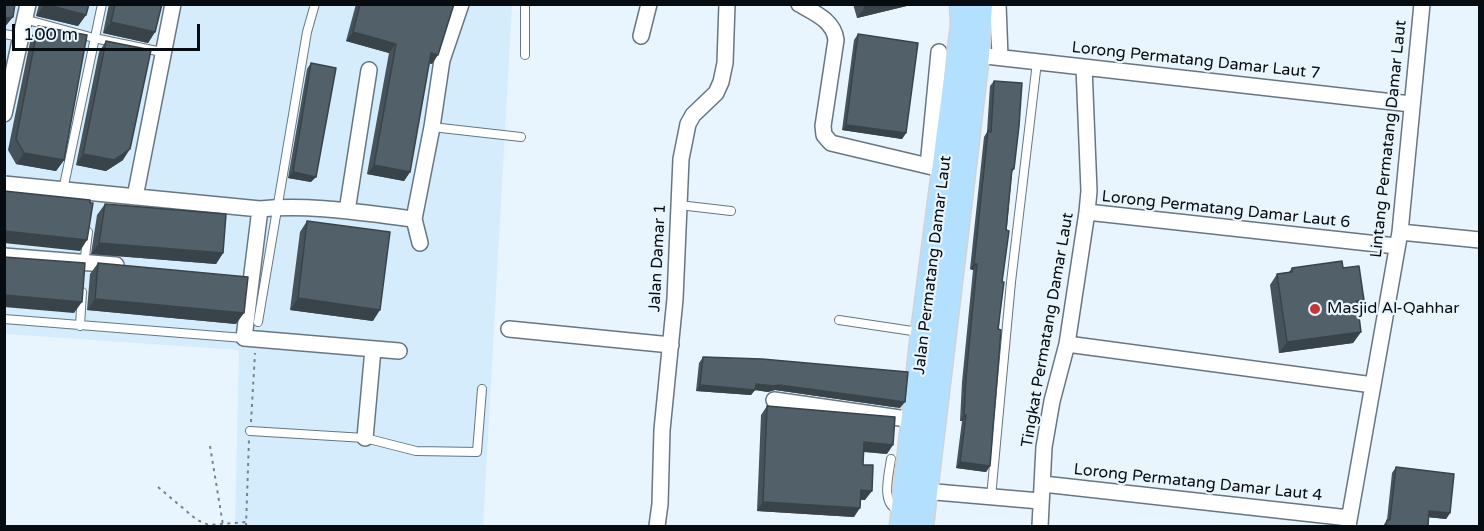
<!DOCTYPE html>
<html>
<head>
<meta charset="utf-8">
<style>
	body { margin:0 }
	#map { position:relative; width:1484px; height:531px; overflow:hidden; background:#e8f5fe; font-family:"Varela Round",sans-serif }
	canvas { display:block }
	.frame { position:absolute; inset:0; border:6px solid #070c10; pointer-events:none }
	.scale { position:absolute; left:12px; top:24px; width:188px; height:27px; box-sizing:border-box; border:3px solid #070c10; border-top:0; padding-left:8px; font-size:18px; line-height:21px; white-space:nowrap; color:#070c10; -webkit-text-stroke:4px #e8f5fe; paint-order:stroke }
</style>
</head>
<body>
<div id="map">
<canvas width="1484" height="531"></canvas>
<div class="frame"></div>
<div class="scale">100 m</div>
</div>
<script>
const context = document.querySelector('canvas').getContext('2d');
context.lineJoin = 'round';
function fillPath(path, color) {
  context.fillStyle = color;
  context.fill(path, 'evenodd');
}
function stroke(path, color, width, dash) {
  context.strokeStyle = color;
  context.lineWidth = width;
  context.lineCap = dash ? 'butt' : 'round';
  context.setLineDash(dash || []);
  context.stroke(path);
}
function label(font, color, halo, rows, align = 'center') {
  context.font = font + ' "Varela Round",sans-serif';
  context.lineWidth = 4.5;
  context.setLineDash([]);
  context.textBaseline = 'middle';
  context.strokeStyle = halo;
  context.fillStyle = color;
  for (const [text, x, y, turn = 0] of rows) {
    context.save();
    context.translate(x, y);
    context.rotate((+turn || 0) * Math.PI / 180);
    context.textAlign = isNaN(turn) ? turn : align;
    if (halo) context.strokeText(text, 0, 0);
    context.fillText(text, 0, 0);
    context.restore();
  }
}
fillPath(new Path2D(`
	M4 5H512L483 526H235L239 350 5 334Z`), '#d4ecfc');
const service = new Path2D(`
	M525 4V55
	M24 19 94 38 162 52
	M4 34 21 37
	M432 127 521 137
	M63 190 102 4
	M679 205 731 211
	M84 265 88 232
	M4 319 244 338
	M839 320 919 332
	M258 322 307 32 315 4
	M80 326 82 292
	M250 431 365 438 416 451 477 452 482 389
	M891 459C889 474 880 505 899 510
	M991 497 1011 282 1037 62`);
const minor = new Path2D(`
	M799 4C815 13 834 21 836 40L823 126 824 135 831 143 945 170
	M998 4 1000 57
	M641 36 649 4
	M977 55 1411 104
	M4 114 28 4
	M928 166 939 52
	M4 184 260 209C311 204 363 213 414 219
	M135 197 173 4
	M260 209 244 338 399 351
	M347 211 369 70
	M1087 212 1396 246
	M1400 232 1480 240
	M420 243 414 219 432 127 442 60 461 4
	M4 256 116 265
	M509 329 671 345
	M1067 344 1373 385
	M774 400 914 420
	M365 438 373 349
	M1043 484 1349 518
	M924 491 1040 501
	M657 526 660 504 662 430 675 299 681 159 688 124 693 115 716 93 721 82 725 63 727 4
	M1040 526 1044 447 1052 401 1067 344 1087 212 1089 191 1084 67
	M1348 526 1400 232 1422 4`);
const trunk = new Path2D(`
	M902 526 923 333 963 25 962 4
	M921 526 977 55 980 4`);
stroke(service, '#677680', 10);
stroke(minor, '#677680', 18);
stroke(trunk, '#d2d3d4', 27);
stroke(new Path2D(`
	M251 422 255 353
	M210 446 223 525
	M158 487 197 520 209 525 246 522
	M246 526 249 439`), '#788187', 2, [3, 4.5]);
stroke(service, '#fff', 8);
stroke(minor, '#fff', 15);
stroke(trunk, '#b3e0ff', 24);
fillPath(new Path2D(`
	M39 4H89L86 15 78 26 36 16Z
	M109 4H162L155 32 148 43 103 33Z
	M356 4H454L432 64 429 63 410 172 404 181 367 174 389 53 346 41Z
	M853 4H915L857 18Z
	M38 26 64 160 56 171 16 164 8 150 31 37Z
	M858 34 906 133 902 139 842 130 854 40Z
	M106 41 123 160 106 171 76 165 99 52Z
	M311 63V182L288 178 307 69Z
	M994 81 1014 169 1012 172 1002 282 990 466 986 472 956 468 962 421H960L962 382 973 270 970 269 984 137 987 132 990 86Z
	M105 204 223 253 216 264 91 254 97 215Z
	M307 221 373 321 290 310 300 232Z
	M98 263 236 324 87 310 90 274Z
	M1292 268H1343L1364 300 1358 309 1361 332 1353 343 1279 353 1270 285 1277 274 1289 272Z
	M703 357 900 408 775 390 768 392 755 390 751 395 696 391 699 363Z
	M767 406 887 454 863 452V465L865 500H861L854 517 757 511 761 415Z
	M1396 467 1450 513 1446 519 1429 517 1428 526H1383L1387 520 1392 473Z`), '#47535b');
fillPath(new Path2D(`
	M876 4H915L857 18 865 7Z
	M44 5 86 15 78 26 36 16Z
	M4 17H13L4 28Z
	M111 22 155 32 148 43 103 33Z
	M353 32 396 44 389 53 346 41Z
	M431 53 438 55 432 64 425 62Z
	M846 125 906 133 902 139 842 130Z
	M130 149 123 160 106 171 76 165 83 154Z
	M24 153 64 160 56 171 16 164Z
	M374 165 410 172 404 181 367 174Z
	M293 172 316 177 311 182 288 178Z
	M4 231 87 240 80 251 4 243Z
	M99 243 223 253 216 264 91 254Z
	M974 264H977L973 270 970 269Z
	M4 295 82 302 74 313 4 307Z
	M298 298 380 310 373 321 290 310Z
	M95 299 244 313 236 324 87 310Z
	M1364 300 1356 311 1357 301Z
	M1361 332 1353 343 1279 353 1287 342Z
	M700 385H779L905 402 900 408 775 390 768 392 755 390 751 395 696 391Z
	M964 415H966L962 421H960Z
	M864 442 893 445 887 454 858 451Z
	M960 462 990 466 986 472 956 468Z
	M861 490 872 491 865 500 855 499Z
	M763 502 860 508 854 517 757 511Z
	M1429 511 1450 513 1446 519 1425 517Z`), '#39434a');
const building = new Path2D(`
	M4 4H15L13 17 8 18 4 17Z
	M44 4H89L86 15Z
	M115 4H162L155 32 111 22Z
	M360 4H454L438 55 431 53 410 172 374 165 396 44 353 32Z
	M864 4H876L865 7Z
	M38 26 87 35 64 160 24 153 16 139Z
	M858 34 918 43 906 133 846 125Z
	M106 41 151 50 130 149 114 160 83 154Z
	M311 63 336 68 316 177 293 172Z
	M994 81 1022 83 1019 126 1014 169H1012L1006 230 1009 231 1002 282H1004L998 329 1001 330 990 466 960 462 966 415H964L966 377 977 264H974L988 131 991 132Z
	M4 191 90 200V203H93L87 240 4 231Z
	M105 204 226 214 223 253 99 243Z
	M307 221 390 232 380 310 298 298Z
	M4 257 85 263 82 302 4 295Z
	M1342 261 1343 268 1359 266 1364 300 1357 301 1361 332 1287 342 1277 274 1292 272V268Z
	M98 263 248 277 244 313 95 299Z
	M703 357 762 359 908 372 905 402 779 385 773 386 756 384 755 390 700 385Z
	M767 406 895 417 893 445 864 442 863 465H873L872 491 861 490 860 508 763 502Z
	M1396 467 1454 474 1450 513 1429 511 1428 526H1386L1387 520H1390Z`);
fillPath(building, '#52606a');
stroke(building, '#39434a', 1.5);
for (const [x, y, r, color] of [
	[1315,309,6,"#c63831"]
]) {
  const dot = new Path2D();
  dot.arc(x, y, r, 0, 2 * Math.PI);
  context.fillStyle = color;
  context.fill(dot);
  stroke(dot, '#e8f5fe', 2);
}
label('16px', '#070c10', '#e8f5fe', [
	["Lorong Permatang Damar Laut 7",1196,61,6],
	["Lintang Permatang Damar Laut",1389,139,-84],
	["Lorong Permatang Damar Laut 6",1226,210,6],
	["Jalan Damar 1",658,258,-87],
	["Jalan Permatang Damar Laut",933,265,-83],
	["Tingkat Permatang Damar Laut",1048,330,-80],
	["Lorong Permatang Damar Laut 4",1198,483,6]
]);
label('16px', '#070c10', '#e8f5fe', [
	["Masjid Al-Qahhar",1327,309]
], 'left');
</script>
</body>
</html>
